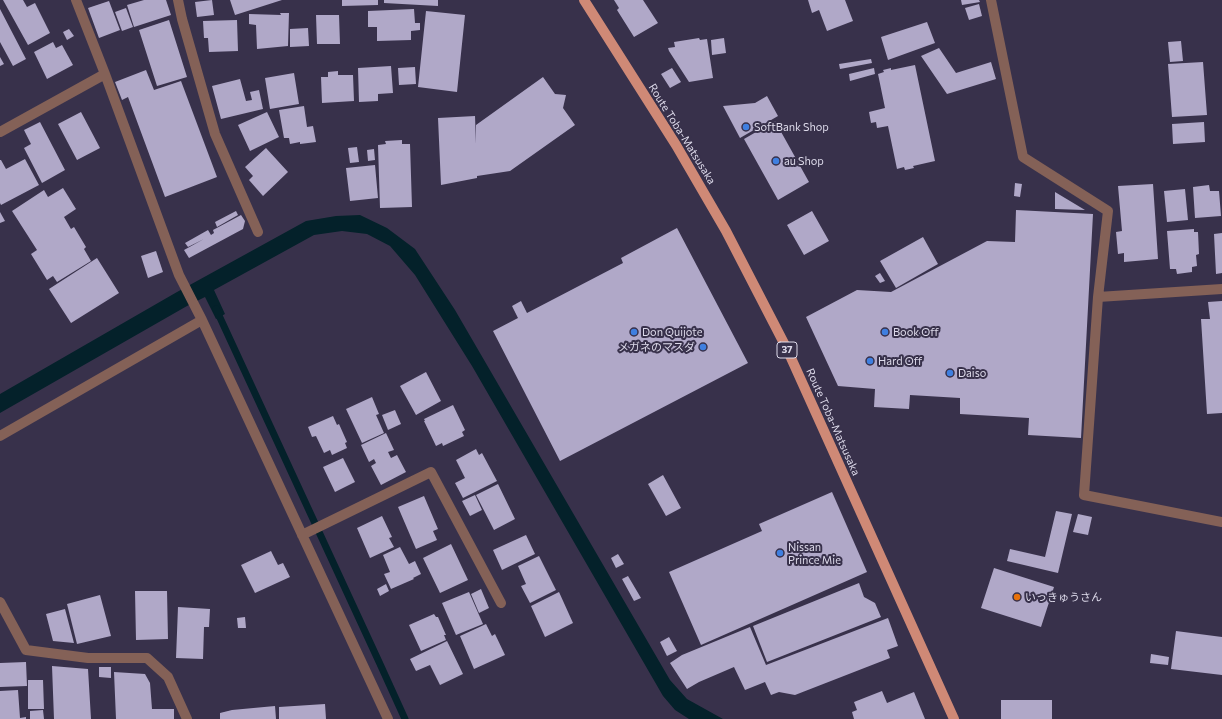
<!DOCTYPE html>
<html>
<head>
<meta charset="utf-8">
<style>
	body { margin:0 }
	canvas { display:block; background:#38314b }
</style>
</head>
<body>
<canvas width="1222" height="719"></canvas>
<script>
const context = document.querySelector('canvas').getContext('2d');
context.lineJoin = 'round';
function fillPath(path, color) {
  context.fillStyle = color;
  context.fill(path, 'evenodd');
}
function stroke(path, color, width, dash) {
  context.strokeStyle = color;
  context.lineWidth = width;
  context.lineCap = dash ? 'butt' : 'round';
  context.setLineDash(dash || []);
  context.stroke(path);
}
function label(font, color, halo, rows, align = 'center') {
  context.font = font + ' Commissioner,"Noto Sans JP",sans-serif';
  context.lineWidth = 4;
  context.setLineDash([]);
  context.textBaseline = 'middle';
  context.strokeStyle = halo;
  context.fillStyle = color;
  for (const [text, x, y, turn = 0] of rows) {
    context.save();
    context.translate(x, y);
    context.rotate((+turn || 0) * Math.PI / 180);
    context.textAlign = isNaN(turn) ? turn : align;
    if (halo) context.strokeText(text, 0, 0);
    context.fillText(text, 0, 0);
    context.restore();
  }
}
fillPath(new Path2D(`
	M360 215 387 228 415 249 455 310 670 680 687 699 723 719H689L675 710 663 696 472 366 415 275 390 246 367 234 342 231 314 235 214 290 225 314 216 319 205 297 187 306 0 413V394L177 292 306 221 336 216Z`), '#04212a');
stroke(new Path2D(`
	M216 309C279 446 343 582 405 719`), '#04212a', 7);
fillPath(new Path2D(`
	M3 0H23L27 7 35 3 50 33 28 45Z
	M144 0H166L171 15 134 27 127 5Z
	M212 0 214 15 197 17 195 2Z
	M230 0H282L235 15Z
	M342 0H378V5L342 6Z
	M384 0H438V6L384 3Z
	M614 0H643L658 23 634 37 617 10 619 8Z
	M808 0H845L853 21 827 31 819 10 812 13Z
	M961 0H979L980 2 962 5Z
	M109 1 120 30 99 38 88 8Z
	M979 4 982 16 969 20 965 8Z
	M126 8 133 27 122 31 115 12Z
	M0 9 26 59 13 66 0 42Z
	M414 9 415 23H420V30L411 31V40L377 41V27H368V11Z
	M426 11 465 15 457 92 418 87Z
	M280 13H289L288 46 257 49 256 25 249 24V14L281 15Z
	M316 15H339L340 44H317Z
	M169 20 187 77 157 86 139 30Z
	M237 20 238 51 209 52 208 38H204L203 21Z
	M927 22 935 43 888 60 881 37Z
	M308 28 309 46 290 47V29Z
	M69 29 74 36 67 40 63 32Z
	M699 38 700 40 707 39 713 78 689 82 669 51 668 48 675 47 674 42Z
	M724 38 726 53 712 55 711 40Z
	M1181 41 1183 61 1170 62 1168 42Z
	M53 42 56 48 62 45 73 65 47 79 34 52Z
	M939 48 956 73 991 62 996 79 947 94 921 56Z
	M0 57 4 64 0 66Z
	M871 59 872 63 840 69 839 64Z
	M1203 62 1207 115 1172 117 1168 64Z
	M915 65 935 161 913 166 914 168 905 170 904 167 897 169 888 126 877 128 876 122 871 123 869 112 885 108 878 74 884 72 883 70 891 68V70Z
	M391 66 393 93 378 94V101L359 102 358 68Z
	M415 67 416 84 399 85 398 68Z
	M672 68 681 82 670 88 661 74Z
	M874 68 875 74 850 81 849 74Z
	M146 70 154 90 181 81 217 177 165 197 128 97 122 100 115 82Z
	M338 71V75H353L354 101 322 103 321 77H328V72Z
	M294 73 299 104 270 109 265 78Z
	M543 77 555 94 566 95 563 108 575 125 510 171 477 176V178L441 185 438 118 475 116 476 144V125Z
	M240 79 246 101 252 100 250 92 259 90 263 109 221 119 212 86Z
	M767 96 778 116 740 138 723 106 755 103Z
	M304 106 307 127 313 126 316 142 300 144V142L290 144 289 138H284L279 110Z
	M81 112 100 148 77 160 58 124Z
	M267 112 279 137 250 151 238 125Z
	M775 121 809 182 778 200 744 139Z
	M40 122 65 170 42 183 24 148 31 144 24 130Z
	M1204 122 1205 142 1173 144 1172 124Z
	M402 140V144H410L412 207 380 208 378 145 386 144 385 141Z
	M357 147 359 162 350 163 348 148Z
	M266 148 288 172 263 196 249 180 253 176 245 167Z
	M374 149 375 160 368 161 367 150Z
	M25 159 39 185 1 205 0 203V160H1L6 169Z
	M375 165 378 198 350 201 346 168Z
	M1015 183 1022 184 1020 197 1014 196Z
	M1153 184 1158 259 1124 262V253L1118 254 1116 232 1122 231 1118 186Z
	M1209 185 1210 191H1219L1221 216 1195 218 1193 187Z
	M63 188 76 209 64 217 71 229 74 227 86 247 84 249 91 261 57 282 53 276 47 280 31 254 37 250 12 211 44 190 48 197Z
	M1185 189 1188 220 1167 222 1164 191Z
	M1055 192 1085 210 1055 209Z
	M1016 210 1093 214 1081 438 1028 435 1029 418 960 414V398L910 395 909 409 874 407 875 389 838 386 806 317 857 290 891 292 987 241 1015 242Z
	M236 211 238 215 217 227 215 222Z
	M812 211 829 241 804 255 787 225Z
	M0 212 5 221 0 223Z
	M241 215 245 221 243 229 189 258 184 250 204 239 188 247 185 243 208 230 211 235 214 233 213 230Z
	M677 228 748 363 560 461 493 331 518 318 512 306 521 301 527 313 623 263 621 258Z
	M1194 229V232H1198L1199 254 1196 255 1197 266 1192 267V272L1177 274 1176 269H1170L1167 231Z
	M1222 233V273L1216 274 1214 234Z
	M923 237 938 264 896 288 880 261Z
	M156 251 163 272 148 278 141 256Z
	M97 258 119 293 71 323 49 289Z
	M880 273 885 281 880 283 875 276Z
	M1222 301V413L1207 414 1201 319H1210L1208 302Z
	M426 372 441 401 416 415 400 386Z
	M372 397 379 414 376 415 384 433 362 443 346 409Z
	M453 405 465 430 462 432 464 436 443 446 442 443 436 446 424 421H425L424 419Z
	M395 410 401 424 388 430 382 415Z
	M333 416 337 425 339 424 347 442 345 443 347 448 332 455 330 450 324 453 316 436 312 437 308 427Z
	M386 433 394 450 388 452 391 458 397 455 406 472 381 485 371 466 376 463 374 459 369 462 361 445Z
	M476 449 479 455 482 453 497 481 463 498 455 483 465 478 456 460Z
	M343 458 355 482 335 492 323 467Z
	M663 475 681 508 666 516 648 484Z
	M498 484 515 519 494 530 476 495Z
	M832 492 867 572 701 645 669 572 762 531 759 524Z
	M475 495 482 510 470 516 462 501Z
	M424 496 438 529 433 531 437 540 416 549 398 507Z
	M1056 511 1072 514 1058 573 1007 561 1010 549 1045 557Z
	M1078 514 1092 517 1088 535 1073 532Z
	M382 516 392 537 389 538 394 547 370 558 357 528Z
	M526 535 535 554 502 570 493 550Z
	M451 544 468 580 440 593 423 558Z
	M400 547 409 564 415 561 421 574 413 578 414 579 391 589 384 574 390 572 383 555Z
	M271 551 278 565 283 563 290 577 255 593 241 565Z
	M618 554 624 564 616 568 611 558Z
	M539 556 556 590 530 603 521 586 526 584 518 566Z
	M994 568 1054 587 1041 627 981 608Z
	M628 576 641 598 634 601 622 579Z
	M859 583 864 597 875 603 881 617 767 662 753 626Z
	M386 584 389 591 380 596 377 589Z
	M481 589 489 608 479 613 471 594Z
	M135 591H167L168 639 136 640Z
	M469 592 483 624 456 635 442 603Z
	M559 592 573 623 545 637 531 606Z
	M100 595 111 636 77 644 67 604Z
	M178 607 210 609 209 627H204L203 659 176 658Z
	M65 609 74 643 53 641 46 614Z
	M434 614 436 617H438L446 635H444L446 640 421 651 409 625Z
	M245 617 246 628H238L237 618Z
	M888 618 898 646 887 650 890 658 795 695 779 692 771 695 765 682 745 690 734 667 699 682 687 689 670 663 682 655 750 627 766 665Z
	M486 624 492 636 495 634 505 655 474 669 460 636Z
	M1176 631 1222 637V675L1171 669Z
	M669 637 677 651 667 656 660 642Z
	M447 641 463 674 440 685 430 665 416 671 410 659Z
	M1151 654 1169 657 1168 665 1150 663Z
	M26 662 27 686 0 687V663Z
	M52 666 88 669 91 719H54Z
	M99 667H111V678L99 677Z
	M114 672 145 674 150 683 152 709H174V719H116Z
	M28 680H43L44 709H28Z
	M18 690 20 718 26 717V719H0V691Z
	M882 691 887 703 914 692 925 719H854L852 712 857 710 854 702Z
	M1001 700H1052V719H1001Z
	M325 704 326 719H279V707Z
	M275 706 276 719H220V713L232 710Z
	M43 710 44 719H30V711Z`), '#b0a8c8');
stroke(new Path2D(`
	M76 0 105 74 179 275 202 320 388 719
	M178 0 182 19 215 134 258 232
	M991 0 1023 157 1108 211 1098 297 1084 495 1222 522
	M0 132 105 74
	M1098 297 1222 289
	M0 436 202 320
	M302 535 431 472 501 603
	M0 602 26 650 88 658H147L168 677 187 719`), '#846157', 10);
stroke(new Path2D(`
	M584 0 676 145 726 231 787 349 954 719`), '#cf8976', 10);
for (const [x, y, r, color] of [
	[746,127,4,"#3f7fe0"],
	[776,161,4,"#3f7fe0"],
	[634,332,4,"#3f7fe0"],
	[885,332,4,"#3f7fe0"],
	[703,347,4,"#3f7fe0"],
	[870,361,4,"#3f7fe0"],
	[950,373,4,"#3f7fe0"],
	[780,553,4,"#3f7fe0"],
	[1017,597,4,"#e8710a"]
]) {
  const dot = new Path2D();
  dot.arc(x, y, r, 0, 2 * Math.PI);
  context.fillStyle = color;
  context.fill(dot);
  stroke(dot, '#38314b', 1.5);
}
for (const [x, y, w] of [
	[787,350,20]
]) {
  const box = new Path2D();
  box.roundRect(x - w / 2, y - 8, w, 16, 3);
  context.fillStyle = '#38314b';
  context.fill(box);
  stroke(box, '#dedbeb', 1);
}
label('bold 10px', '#dedbeb', null, [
	["37",787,350]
]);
label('11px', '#dedbeb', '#38314b', [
	["SoftBank Shop",754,127],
	["au Shop",784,161],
	["Don Quijote",642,332],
	["Book Off",893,332],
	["メガネのマスダ",695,347,"right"],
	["Hard Off",878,361],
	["Daiso",958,373],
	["Nissan",788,547],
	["Prince Mie",788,560],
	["いっきゅうさん",1025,597]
], 'left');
label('11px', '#dedbeb', '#38314b', [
	["Route Toba-Matsusaka",682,134,58],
	["Route Toba-Matsusaka",833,422,66]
]);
</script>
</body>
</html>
